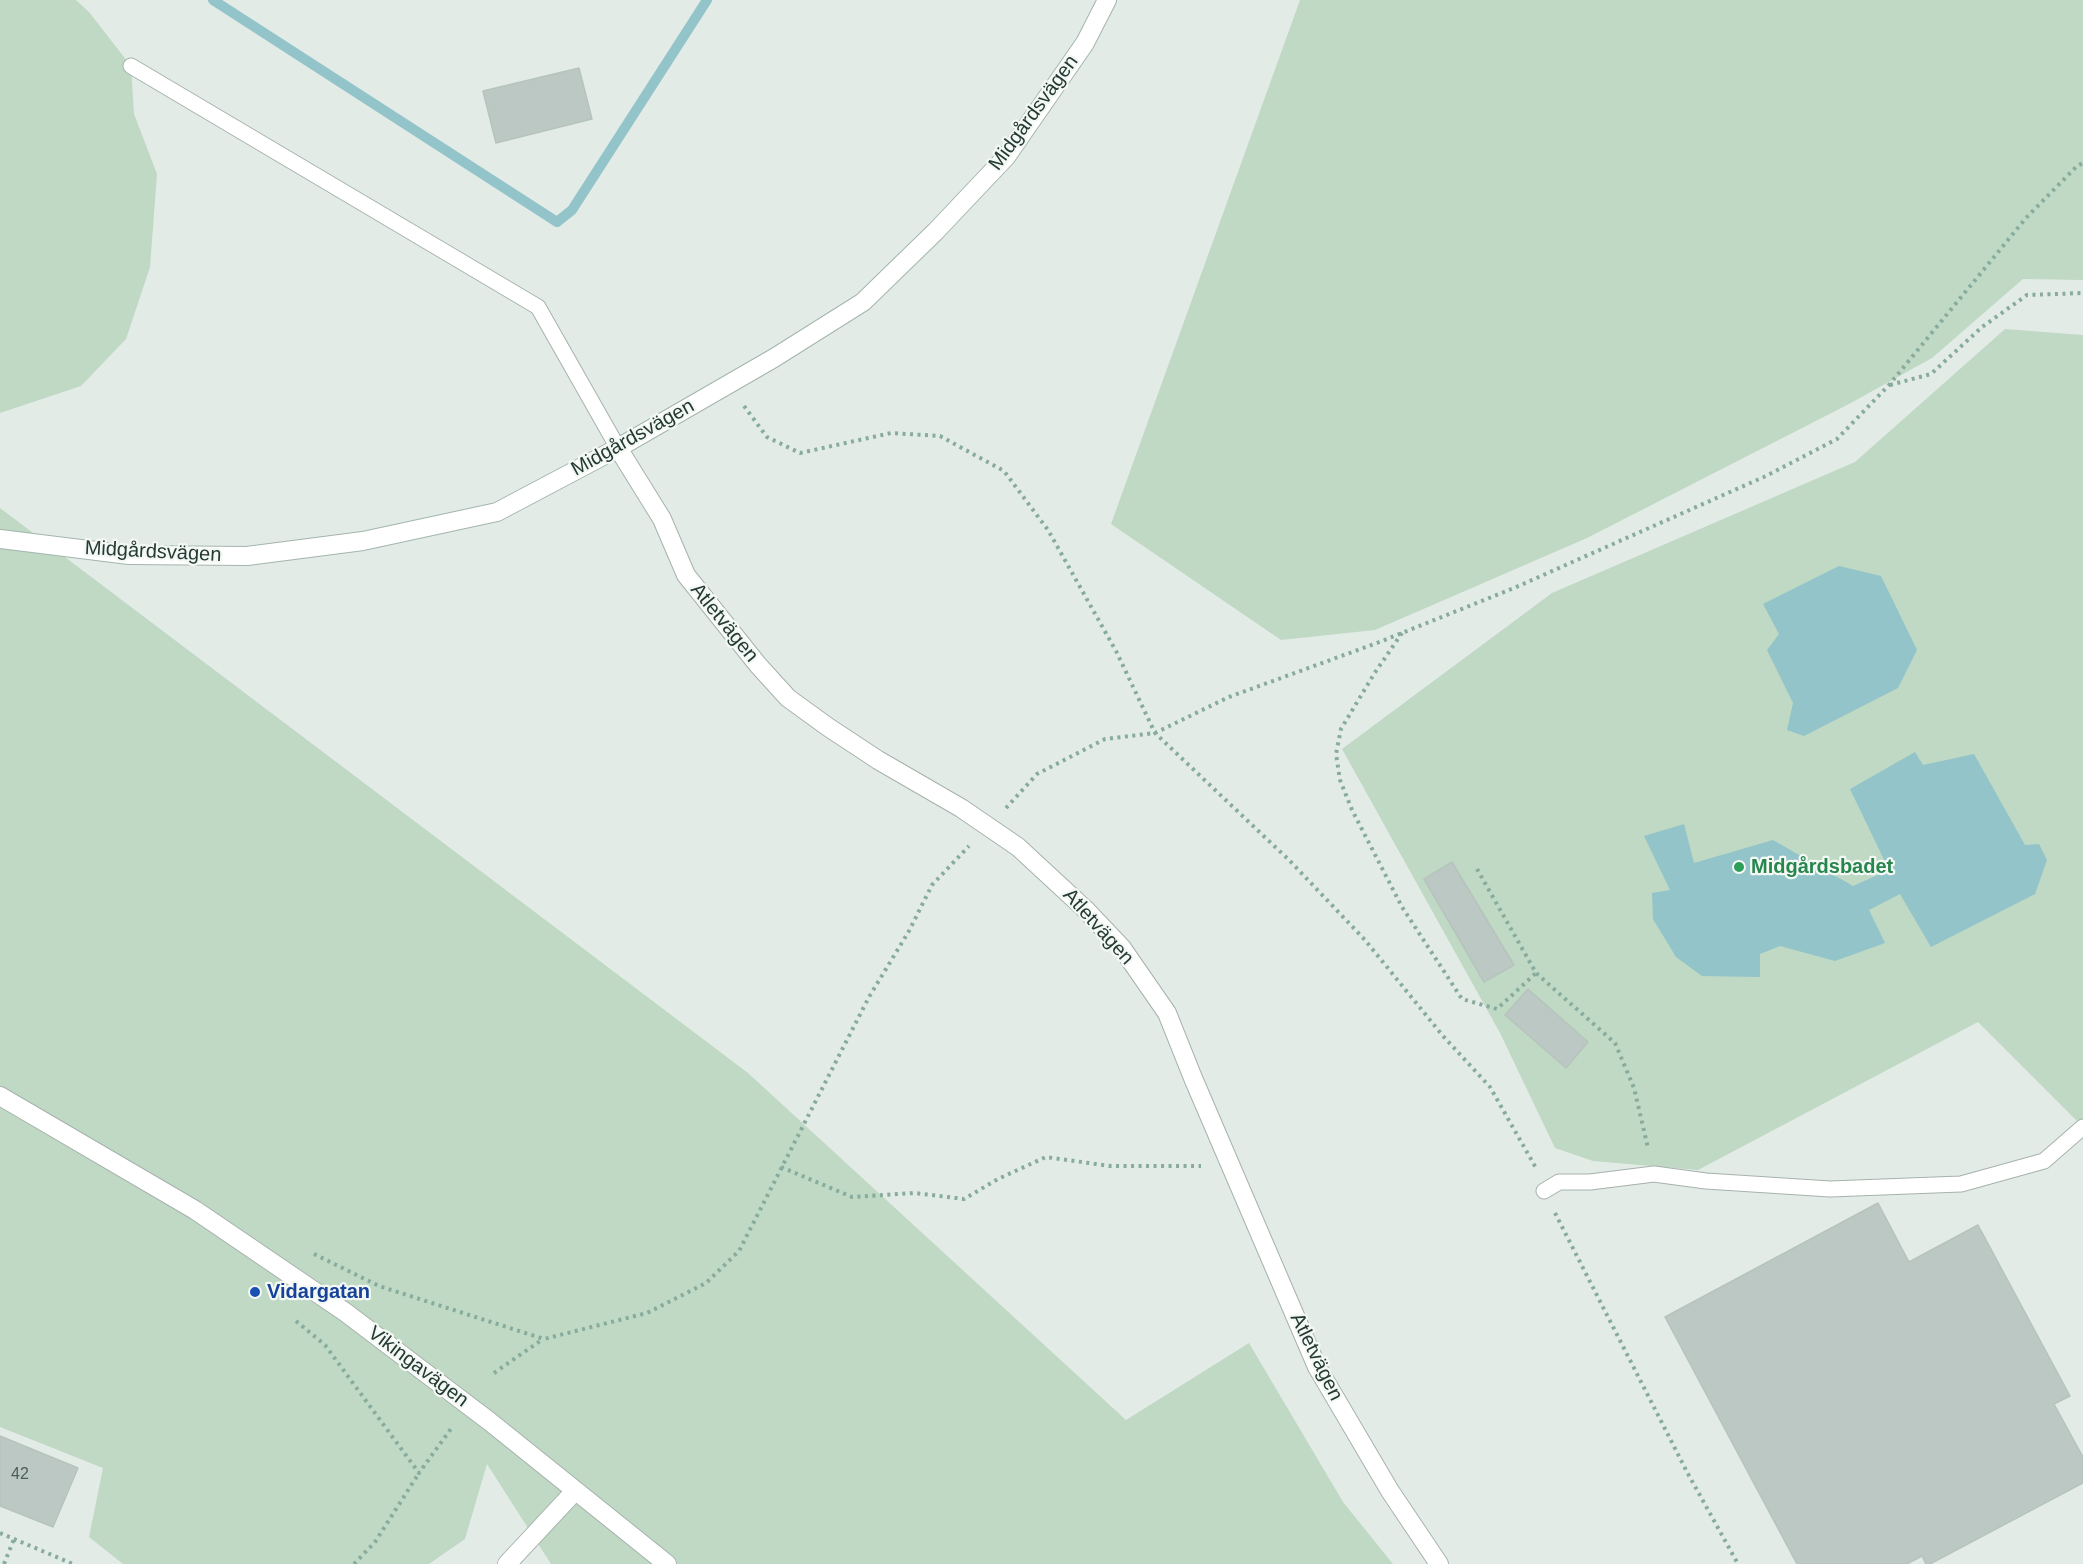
<!DOCTYPE html>
<html>
<head>
<meta charset="utf-8">
<style>
	body { margin:0 }
	canvas { display:block; background:#e3ebe7 }
</style>
</head>
<body>
<canvas width="2083" height="1564"></canvas>
<script>
const context = document.querySelector('canvas').getContext('2d');
context.lineJoin = 'round';
function fillPath(path, color) {
  context.fillStyle = color;
  context.fill(path, 'evenodd');
}
function stroke(path, color, width, dash) {
  context.strokeStyle = color;
  context.lineWidth = width;
  context.lineCap = dash ? 'butt' : 'round';
  context.setLineDash(dash || []);
  context.stroke(path);
}
function label(font, color, halo, rows, align = 'center') {
  context.font = font + ' Arial,sans-serif';
  context.lineWidth = 4.5;
  context.setLineDash([]);
  context.textBaseline = 'middle';
  context.strokeStyle = halo;
  context.fillStyle = color;
  for (const [text, x, y, turn = 0] of rows) {
    context.save();
    context.translate(x, y);
    context.rotate((+turn || 0) * Math.PI / 180);
    context.textAlign = isNaN(turn) ? turn : align;
    if (halo) context.strokeText(text, 0, 0);
    context.fillText(text, 0, 0);
    context.restore();
  }
}
fillPath(new Path2D(`
	M0 0H76L89 12 131 66 134 114 157 174 150 267 126 339 81 386 0 413Z
	M1300 0H2083V280L2023 279 1932 358 1849 404 1587 538 1375 630 1281 640 1111 524Z
	M2005 329 2083 335V1127L1978 1022 1698 1170 1593 1161 1555 1148 1500 1033 1342 749 1552 593 1855 462Z
	M0 508 748 1073 1126 1420 1249 1343 1343 1502 1393 1564H551L487 1464 465 1539 429 1564H123L89 1537 103 1468 0 1427Z`), '#bfd9c4');
fillPath(new Path2D(`
	M1839 566 1881 576 1917 650 1898 688 1804 736 1787 730 1793 703 1767 650 1779 634 1763 604Z
	M1915 752 1923 765 1974 754 2025 845 2039 844 2047 860 2035 894 1931 947 1900 894 1869 910 1885 943 1835 961 1780 946 1760 954V977L1702 976 1676 957 1653 919 1652 893 1670 890 1644 836 1684 824 1694 863 1773 840 1853 886 1889 870 1850 789Z`), '#92c4c9');
stroke(new Path2D(`
	M213 0 557 222 572 210 707 0`), '#92c4c9', 10);
const building = new Path2D(`
	M579 68 592 119 496 143 483 91Z
	M1452 862 1514 965 1484 982 1424 879Z
	M1528 989 1588 1042 1566 1068 1505 1015Z
	M1878 1203 1909 1262 1978 1225 2070 1396 2054 1404 2083 1457V1483L1930 1564H1926L1922 1556 1907 1564H1797L1665 1317Z
	M0 1436 78 1468 53 1527 0 1506Z`);
fillPath(building, '#bcc8c3');
stroke(building, '#b6c4bd', 1.5);
const lane = new Path2D(`
	M131 66 538 307 618 448
	M1544 1191 1559 1182H1590L1654 1174 1706 1181 1830 1189 1961 1184 2044 1161 2083 1127`);
const street = new Path2D(`
	M618 448 662 519 686 575 758 665 788 698 828 727 878 760 961 808 1018 847 1085 909 1122 948 1167 1013 1193 1078 1317 1367 1390 1491 1439 1564
	M0 1096 195 1210 345 1312 489 1421 667 1564
	M507 1564 575 1491`);
const secondary = new Path2D(`
	M0 539 129 555 247 556 363 541 497 512 618 448 774 358 863 302 936 231 1006 157 1085 43 1107 0`);
stroke(lane, '#a6b2ad', 17);
stroke(street, '#a6b2ad', 20);
stroke(secondary, '#a3b5ae', 20);
stroke(new Path2D(`
	M1890 385 1931 374 1982 327 2027 295 2083 293
	M744 406 767 437 800 453 891 433 940 436 1004 471 1048 530 1116 651 1155 733 1289 860 1365 940 1443 1036 1490 1087 1536 1168
	M1402 633 1374 674 1341 729 1336 754 1340 780 1352 810 1402 907 1462 999 1497 1009 1536 973
	M1006 808 1037 774 1105 739 1155 733 1229 697 1377 643 1514 588 1766 476 1837 439 1889 385 2026 218 2077 166 2083 163
	M1477 869 1536 973 1615 1043 1634 1088 1648 1148
	M781 1167 852 1197 915 1193 964 1199 998 1179 1046 1157 1110 1166H1201
	M1555 1213 1687 1472 1738 1564
	M314 1254 379 1286 544 1339 647 1313 706 1283 739 1251 869 997 909 931 932 885 969 846
	M296 1321 325 1345 419 1473 453 1426
	M494 1373 543 1339
	M0 1533 73 1564
	M4 1564 14 1539
	M354 1564 375 1542 419 1473`), '#87ab9d', 4, [3, 4.5]);
stroke(lane, '#fff', 15);
stroke(street, '#fff', 18);
stroke(secondary, '#fff', 18);
for (const [x, y, r, color] of [
	[1739,867,6,"#2e9e5b"],
	[255,1292,6,"#1a4fb4"]
]) {
  const dot = new Path2D();
  dot.arc(x, y, r, 0, 2 * Math.PI);
  context.fillStyle = color;
  context.fill(dot);
  stroke(dot, '#f3f8f5', 2);
}
label('16px', '#4b5e57', null, [
	["42",20,1475]
]);
label('20px', '#253a33', '#f3f8f5', [
	["Midgårdsvägen",1034,113,-54],
	["Midgårdsvägen",633,438,-29],
	["Midgårdsvägen",153,552,3],
	["Atletvägen",724,623,51],
	["Atletvägen",1098,927,48],
	["Atletvägen",1316,1357,64],
	["Vikingavägen",418,1367,37]
]);
label('bold 20px', '#27864d', '#f3f8f5', [
	["Midgårdsbadet",1751,867]
], 'left');
label('bold 20px', '#164399', '#f3f8f5', [
	["Vidargatan",267,1292]
], 'left');
</script>
</body>
</html>
